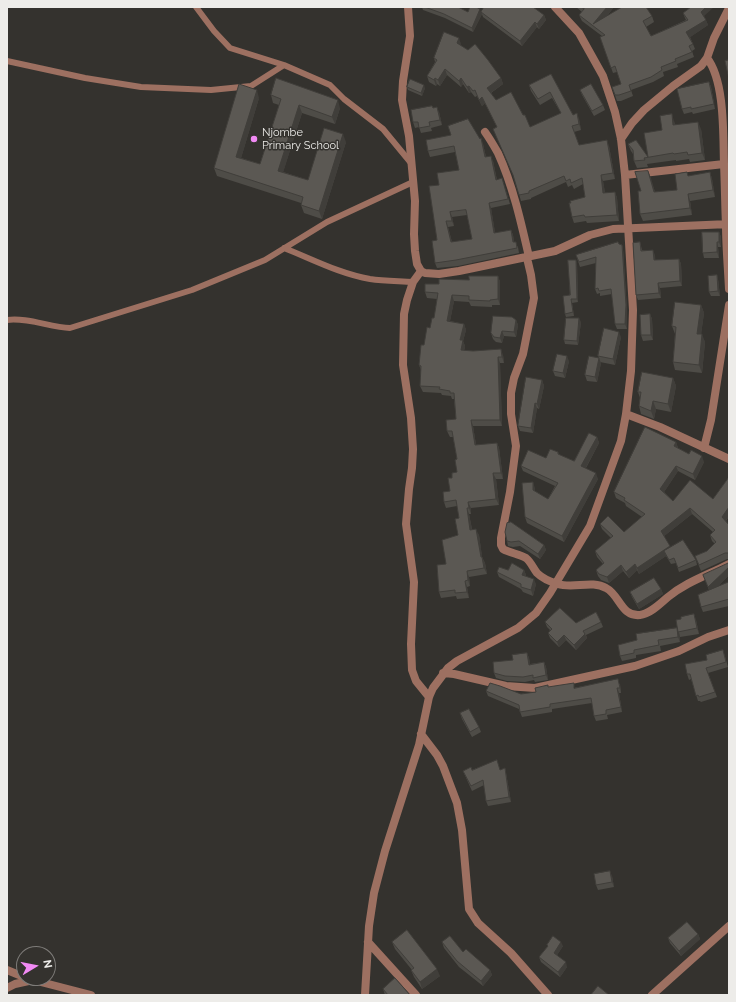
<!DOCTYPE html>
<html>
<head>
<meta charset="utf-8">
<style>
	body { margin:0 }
	#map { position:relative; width:736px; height:1002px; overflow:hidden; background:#34322e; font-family:Raleway,sans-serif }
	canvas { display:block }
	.frame { position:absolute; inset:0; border:8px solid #edece9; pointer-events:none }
	.north { position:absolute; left:16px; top:946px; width:40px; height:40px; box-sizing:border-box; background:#34322e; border:1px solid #7e7c79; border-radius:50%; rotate:80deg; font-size:11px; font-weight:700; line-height:16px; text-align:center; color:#edece9 }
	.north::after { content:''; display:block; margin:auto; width:14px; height:18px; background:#f18af4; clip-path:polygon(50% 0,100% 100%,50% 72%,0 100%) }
</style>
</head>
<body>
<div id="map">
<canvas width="736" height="1002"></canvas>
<div class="frame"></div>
<div class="north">N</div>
</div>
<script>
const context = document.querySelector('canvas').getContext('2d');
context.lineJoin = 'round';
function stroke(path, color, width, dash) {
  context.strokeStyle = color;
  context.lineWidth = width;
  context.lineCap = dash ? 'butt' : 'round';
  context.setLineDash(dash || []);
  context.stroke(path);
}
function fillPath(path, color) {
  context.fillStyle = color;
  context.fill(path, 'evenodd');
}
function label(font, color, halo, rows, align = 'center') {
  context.font = font + ' Raleway,sans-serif';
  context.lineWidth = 3;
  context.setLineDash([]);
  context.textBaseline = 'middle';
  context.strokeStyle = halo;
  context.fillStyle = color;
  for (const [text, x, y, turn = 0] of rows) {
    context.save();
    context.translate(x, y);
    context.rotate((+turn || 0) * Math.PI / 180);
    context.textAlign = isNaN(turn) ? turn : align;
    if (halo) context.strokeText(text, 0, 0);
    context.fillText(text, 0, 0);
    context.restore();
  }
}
stroke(new Path2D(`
	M196 7 214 31 230 48 284 65
	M7 61 85 78 141 87 211 90 251 86 284 65 330 85 344 99 383 129 411 163
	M284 248C312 259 340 274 370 279 384 281 399 281 413 282
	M7 320C26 317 50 327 70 328L192 290 265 260 327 222 413 182`), '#9d7061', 6);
stroke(new Path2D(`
	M408 7 410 36 403 81 402 100 409 136 415 201 414 234 415 251 417 264 421 271 425 273 439 274 459 271 555 251 590 235 613 229 729 224
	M707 58C725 81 723 135 724 164 725 184 725 205 726 225 726 246 728 268 729 289
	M485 132C490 139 494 146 498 153 513 186 521 222 529 257
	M621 139 632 123 644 110 673 86 701 66 707 58 714 38 729 8
	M625 175 724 164
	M527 258 531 275 534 298 523 354 514 378 511 393V414L516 446 510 492 501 538V545L503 549C510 553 519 554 526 558 531 562 533 568 537 573 542 578 551 582 558 584 573 589 592 580 606 588 620 595 621 617 640 615 650 614 660 604 668 597 686 582 708 575 729 564
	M421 271 413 282 407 300 404 314 403 365 411 418 413 449 412 468 409 489 406 524 414 582 411 644 412 670 416 681 429 697
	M626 414 660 427 729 459
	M704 448 711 420 729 305
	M443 673 454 674 506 686 535 688 635 666 679 651 708 637 729 630
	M421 734 437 755 443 766 457 803 462 830 469 909 478 923 511 953 548 995
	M368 942 416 995
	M7 970 24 977
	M7 988 15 984 33 980 91 995
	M365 995 369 926 374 893 385 851 419 745 429 697 433 688 448 668 457 661 518 628 536 613 550 593 590 526 621 441 626 414 631 371 633 310 625 175 621 139 615 112 603 76 579 33 555 7
	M652 995 729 926`), '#9d7061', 8);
fillPath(new Path2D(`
	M422 7H458L468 12 544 15 546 20 539 29 537 27 522 46 483 17 482 14 473 32 445 18 423 10Z
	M576 7H614L606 17 652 16 654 22 646 27 651 36 686 20 685 18 683 13 704 16 708 25 690 37 693 44 695 49 692 51 694 57 677 64 678 67 663 72 664 76 653 82 631 90 633 96 621 101H617L612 87 621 84 617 72 613 73 600 37 602 36 582 21 579 15 582 12Z
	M461 44 460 45 501 78 503 84 491 93 496 100 523 115 530 127 561 113 552 98 540 105 531 91 529 85 551 74 573 115 579 119 581 130 574 132 579 145 609 146 615 179 603 181 605 193 615 192 617 198 619 221 587 223 586 221 574 223 572 217 585 197 583 184 574 189 572 185 568 187 566 182 531 198V199L521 201 514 177 493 129 497 127 485 103 482 106 477 96 475 97 471 92 469 93 463 84 461 87 447 75 440 86 437 84 436 86 429 82 427 76 435 62 434 58Z
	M709 82 711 87 715 109 693 114 692 112 684 114 682 109Z
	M407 87 425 88 422 96 408 90Z
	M580 90 603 105 605 110 594 116 582 95Z
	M271 95 340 108 335 124 302 113 283 172 308 180 346 142 322 219 304 213 301 205V203L217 176 214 168 259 98 241 158 260 164 279 105 273 103Z
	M432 106 433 108 439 112 442 125 431 128 432 131 421 133 419 127 415 128 413 122Z
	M674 121 675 125 701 129 705 160 690 162 689 159 676 161V160L647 164 648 167 637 168 634 161 633 154 631 151 628 144 648 157 662 130Z
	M426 140 483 144 486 157 493 161 497 180 502 178 510 204 491 208 495 233 511 230 513 235 514 242 518 247 519 253 458 266 437 268 435 263 437 240 439 185 459 170 455 152 430 157 428 151ZM467 215 472 239 452 242 448 227 454 226 452 217Z
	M648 171 655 192 677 190 689 176 710 172 712 179 715 197 690 201 692 215 643 221 640 214 641 191Z
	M719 232 721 237V247H718L719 258H704L703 253Z
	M640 242 642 250 655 255V260L679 259 681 264 682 286 660 288 661 298 638 300 636 295Z
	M619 244 622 245 623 249 627 310V329H617L615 324 612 294 600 296V293L597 294 595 289 596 263 580 267 576 255Z
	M577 263 578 302 572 303 574 316 566 317 565 314Z
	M717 275 718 279 720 296H711L709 292Z
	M498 276 500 282V305H492V307L471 306 469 302 454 301 450 321 464 324 466 330 463 341 465 346 464 351 503 355 504 363H500L502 426H473L476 445 497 443 499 448 503 479H496L499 505 471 508V514H469L472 529 479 535 482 557 485 563 487 574 469 577 470 586 467 587 469 598 457 599 456 596 441 598 439 592 446 564 458 535 459 518 457 506 446 508 444 502 450 491 452 478 457 472V459L453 437H450L447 431 456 419 454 399H452L451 396 442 395 441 393 423 392 420 386 421 370 419 365 424 345 434 318 437 299 427 298 425 292 439 284Z
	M701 305 704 313 701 334 705 342 702 373 675 370 673 362 675 334 672 326Z
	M650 314 652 319 653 340 643 341 641 335Z
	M516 320 518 325 516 337 504 336 502 343 496 342 493 339 491 333Z
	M581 322 578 345 565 344 564 340Z
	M621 337 615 365 600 362 601 363 597 382 587 381 585 375 599 357 598 356Z
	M569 361 565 378 555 376 553 371Z
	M673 378 676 386 671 412 656 409 654 419 641 414 639 406 640 398 638 392Z
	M542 380 544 386 539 409 537 408 533 433 520 431 518 426Z
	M597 437 599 443 586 468 598 479 564 542 527 523 525 517 533 482 535 491 548 499 555 486 523 471 521 466 546 458 558 452 559 455 574 461Z
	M676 442 678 448 704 462 695 480 678 471 664 492 673 501 713 499 729 477V516L726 521 729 525V559H727L701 571 695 556 707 551 715 544 712 541 710 535 713 532 692 514 664 536 670 548 696 560 697 565 679 572 676 563 671 564 666 556 639 574 637 570 629 578 623 571 609 583 601 580 598 576 596 570 603 564 597 557 595 551 611 538 602 529 600 524 624 532 642 517 626 506 625 503 616 498 614 492Z
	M511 522 544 545 546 550 540 559 520 546 513 547 508 546 507 541Z
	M729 563V575L717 587 729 582V606L703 612 701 607 709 590 703 575Z
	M508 570H524L526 575V576L536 584 533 596 523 592 521 589 499 577 497 572Z
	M661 589 663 594 639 609 632 597 630 592Z
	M696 620 699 634 680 637 679 633 680 642 660 646 661 651 636 655V658L622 661 620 656 637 640 677 628 678 632Z
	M545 622 576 623 601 622 603 627 586 635 587 638 576 650 566 640 559 647 550 638 548 633 550 630 547 627Z
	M723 650 728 667 708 673 717 697 701 702 700 701H698L691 679 689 680 687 674 707 660Z
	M527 653 529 658 530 664 544 662 546 667 548 680 535 682 534 680 525 682 507 681 496 678 494 673 513 660Z
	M620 684 621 693H619L622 712 607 715 608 719 596 721 594 716 592 703 552 709V712L522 717 519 709 488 696 486 691 521 694 536 692 548 685V687L575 688Z
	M460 713 479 727 481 732 472 737 462 719Z
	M505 768 506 773 511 802 488 806 486 801 484 785 472 791 463 771 472 770H501Z
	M612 876 614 887 598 890 596 885Z
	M698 934 700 939 681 956 670 943 668 938Z
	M392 942 440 976 422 989 414 977 411 970H412L395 949Z
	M442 942 463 952 490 970 492 975 483 986 459 967 444 948Z
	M547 945 563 946 557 955 567 967 560 977 541 962 539 957 547 947Z
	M383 989 410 995H385Z`), '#4e4c47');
fillPath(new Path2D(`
	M607 7H614L597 28 593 24Z
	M706 7H714L703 17 701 12Z
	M480 9 482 14 473 32 472 28Z
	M544 15 546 20 539 29 537 24Z
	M706 20 708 25 689 38 686 32Z
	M535 22 537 27 522 46 520 41Z
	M459 38 461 44 459 49 457 43Z
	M445 69 447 75 440 86 438 80Z
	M435 78 437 84 436 86 434 80Z
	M461 78 463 84 461 87 459 81Z
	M501 78 503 84 489 94 487 88Z
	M709 82 711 87 715 109 714 104Z
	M424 85 425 88 422 96 421 93Z
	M469 86 471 92 469 93 467 87Z
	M257 90 259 98 239 165 236 157Z
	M482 97 485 103 482 106 479 100Z
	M338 100 340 108 335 124 332 117Z
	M299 105 302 113 281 179 278 171Z
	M437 107 439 112 442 125 440 120Z
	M577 113 579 119 581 130 579 124Z
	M672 114 674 121 676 132 673 125Z
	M698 122 701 129 705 160 702 153Z
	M343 134 346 142 322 219 319 211Z
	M481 138 483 144 487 162 485 157Z
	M607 140 609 146 615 179 613 173Z
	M491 156 493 161 498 186 496 180Z
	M648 171 651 178 657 199 654 192Z
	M710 172 712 179 715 197 713 190Z
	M601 175 603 181 606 199 603 193Z
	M615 192 617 198 619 221 617 215Z
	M688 194 690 201 692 215 690 208Z
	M489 203 491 208 496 238 494 233Z
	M450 212 452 217 454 226 452 221Z
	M446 221 448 227 453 247 451 242Z
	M511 230 513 235 515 248 513 242Z
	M719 232 721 237V247L719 242Z
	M717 242 718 247 719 258 717 252Z
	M622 245 623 249 627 310V329L625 324Z
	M653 250 655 255 656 265 654 260Z
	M679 259 681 264 682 286 680 281Z
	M576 260 577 263 578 302 577 299Z
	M717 275 718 279 720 296 718 291Z
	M498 276 500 282V305L498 299Z
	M658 283 660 288 661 298 659 293Z
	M452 295 454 301 449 326 447 321Z
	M701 305 704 313 700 342 697 334Z
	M650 314 652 319 653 340 651 335Z
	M579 318 581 322 578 345 577 341Z
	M516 320 518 325 516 337 514 332Z
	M464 324 466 330 463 341 465 346 463 356 461 350 460 340Z
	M502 331 504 336 502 343 500 338Z
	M619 332 621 337 615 365 613 359Z
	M702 334 705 342 702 373 699 365Z
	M501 349 503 355 504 363 502 357Z
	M567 356 569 361 565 378 563 373Z
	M498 357 500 363 502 426 500 420Z
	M599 358 601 363 597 382 595 377Z
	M673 378 676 386 671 412 668 404Z
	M542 380 544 386 539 409 537 404Z
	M653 401 656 409 654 419 651 411Z
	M535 403 537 408 533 433 531 428Z
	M471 420 473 426 477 451 475 445Z
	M597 437 599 443 584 471 581 466Z
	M676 442 678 448 674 446Z
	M497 443 499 448 503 479 501 473Z
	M702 456 704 462 695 480 693 474Z
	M676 466 678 471 662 495 660 489Z
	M493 473 496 479 499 505 496 499Z
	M596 473 598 479 564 542 562 536Z
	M533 482 535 488V495L533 490Z
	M468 502 471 508V514L469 508Z
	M729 507V516L724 523 722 517Z
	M467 508 469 514 473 535 470 530Z
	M690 508 692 514 663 537 661 531Z
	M476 529 479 535 483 563 481 557Z
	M544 545 546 550 540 559 538 554Z
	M670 546 672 552 664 551 666 556 639 574 637 568Z
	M482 557 485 563 487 574 484 568Z
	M635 564 637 570 629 578 626 572Z
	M621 565 623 571 609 583 607 577Z
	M729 567V575L711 593 708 587Z
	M524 570 526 575 524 580 522 575Z
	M467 571 469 577 470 586 468 580Z
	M534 579 536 584 533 596 531 590Z
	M465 581 467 587 469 598 467 592Z
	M661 589 663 594 639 609 637 604Z
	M694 614 696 620 699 634 697 628Z
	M677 628 679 633 680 642 678 637Z
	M585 634 587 638 576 650 574 645Z
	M564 635 566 640 559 647 557 642Z
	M527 653 529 658 531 669 529 665Z
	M544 662 546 667 548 680 546 675Z
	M617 688 619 693 622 712 621 707Z
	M505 768 506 773 511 802 509 797Z
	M610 871 612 876 614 887 612 882Z
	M698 934 700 939 681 956 679 951Z
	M561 942 563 946 556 957 554 953Z
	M566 962 567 967 560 977 558 972Z
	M437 969 440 976 422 989 420 982Z
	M490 970 492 975 483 986 481 981Z`), '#403e3a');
const building = new Path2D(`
	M425 7H458L468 12 470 7H476L480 9 472 28 444 14Z
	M484 7H533L544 15 537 24 535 22 520 41 481 12Z
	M581 7H607L593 24 622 7H646L652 16 643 21 651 36 688 20 683 13 691 7H706L701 12 706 20 686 32 693 44 689 46 692 52 675 59 676 61 661 67 662 70 651 77 629 85 631 91 619 95H615L612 87 621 84 615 66 611 68 600 37 605 35 579 15 584 9Z
	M444 32 459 38 457 43 468 50 475 44 488 60 501 78 487 88 496 100 511 92 523 115H525L530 127 561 113 550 92 538 99 529 85 551 74 573 115 577 113 579 124 572 126 579 145 607 140 613 173 601 175 603 193 615 192 617 215 585 217 584 215 572 217 569 203H571L570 201 585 197 582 178 571 183 570 179 566 181 564 176 529 191V193L519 195 513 175 493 129 497 127 482 97 479 100 475 90 473 91 469 86 467 87 461 78 459 81 445 69 438 80 435 78 434 80 427 76 437 60 434 58Z
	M729 60V79L725 61Z
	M276 78 338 100 332 117 299 105 278 171 308 180 324 128 343 134 319 211 301 205 303 197 214 168 239 84 257 90 236 157 260 164 281 99 271 95Z
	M410 79 424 85 421 93 407 87Z
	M709 82 714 104 691 109V107L682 109 677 89Z
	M591 84 603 105 592 111 580 90Z
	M432 106 433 108 437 107 440 120 429 122 430 126 419 128 418 122H413L411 110Z
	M672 114 673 125 698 122 702 153 688 155 687 152 674 154 673 153 644 158 645 160 634 161 633 150 628 144 636 140 648 157 644 133 662 130 660 116Z
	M468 119 480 139 481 138 485 157 491 156 496 180 502 178 508 199 489 203 494 233 511 230 513 242H516L517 248 456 260 435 263 432 241 437 240 429 186 439 185 437 173 459 170 454 146 428 151 426 140 451 135 448 126ZM466 210 472 239 451 242 446 221H452L450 212Z
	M648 171 654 192 677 190 675 174 687 172 688 176 710 172 713 190 688 194 690 208 640 214 638 191H641L635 172Z
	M702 232H719V242H717V252L703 253Z
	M618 242 619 244 622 245 626 305 625 324H615L611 289 599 291 598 288 595 289 596 257 579 262 576 255Z
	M640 242 641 251 653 250 654 260 679 259 680 281 658 283 659 293 636 295 633 243Z
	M568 260H576L577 299H571L573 312 565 314 563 296 570 295Z
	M717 275 718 291 709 292 708 276Z
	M469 276H498V299L490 300V301L469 300V296L452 295 447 321 464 324 460 340H463L461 350 473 351 501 349 502 357H498L500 420H471L475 445 497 443 501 473H493L496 499 468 502 469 508H467L470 530 476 529 481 557H482L484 568 467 571 468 580 465 581 467 592 455 593V590L439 592 437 565 446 564 442 540 458 535 455 519 459 518 456 500 444 502 443 492 450 491 448 478H452V473L457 472 455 460 457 459 452 431H447L446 420 456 419 454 393H450V391L439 389 440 387 420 386 421 366 419 365 421 345H424L427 327 430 328 432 318H434L438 293 425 292V284H439V279L469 280Z
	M675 302 701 305 697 334H702L699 365 673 362 676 327 672 326Z
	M650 314 651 335H641L640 315Z
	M493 316 512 317 516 320 514 332 502 331 500 338 494 337 491 333Z
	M566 318H579L577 341 564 340Z
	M604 328 619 332 613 359 598 356Z
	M557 354 567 356 563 373 553 371Z
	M589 356 599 358 595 377 585 375Z
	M642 372 673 378 668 404 653 401 651 411 639 406 641 392H638Z
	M526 377 542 380 537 404 535 403 531 428 518 426Z
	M645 427 676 442 674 446 689 454 691 450 702 456 693 474 676 466 660 489 673 501 690 480 713 499 729 477V507L722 517 729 525V553H725L699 565 695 556 707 551 716 542 710 535 715 530 690 508 661 531 670 546 637 568 635 564 626 572 621 565 607 577 599 574 596 570 604 563 595 551 613 536 600 524 608 516 624 532 645 514 624 500 625 498 614 492Z
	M589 433 597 437 581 466 596 473 562 536 525 517 522 483 533 482V490L548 499 558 483 521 466 528 450 546 458 550 449 558 452V454L574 461Z
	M511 522 544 545 538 554 519 541 511 542 507 541 505 532 507 523Z
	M683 540 696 560 678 568 674 558 669 560 664 551Z
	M512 563 524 570 522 575 534 579 531 590 521 587V584L497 572 499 567 508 570Z
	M729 563V567L708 587 703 575Z
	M654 578 661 589 637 604 630 592Z
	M729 582V599L701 607 698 595Z
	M560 608 576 623 596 612 601 622 583 631 585 634 574 645 564 635 557 642 548 633 552 629 545 622Z
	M694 614 697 628 678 632 676 620 681 619V617Z
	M677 628 678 637 658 640 659 645 634 650V653L620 656 618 645 637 640 636 634Z
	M723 650 726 662 706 668 715 692 699 697 698 695 696 696 690 674H687L685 664 707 660 706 655Z
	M527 653 529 665 544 662 546 675 533 678V675L523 677 505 676 494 673 493 662 513 660 512 655Z
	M618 679 620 688H617L621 707 606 710V714L594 716 591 698 550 704V707L520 712 519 705 486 691 490 683 500 686 521 694 536 692 535 688 548 685V687L574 683V688Z
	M469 709 479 727 470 732 460 713Z
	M497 760 500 770 505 768 509 797 486 801 483 780 471 786 463 771 471 767 472 770Z
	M610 871 612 882 596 885 594 874Z
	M687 922 698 934 679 951 668 938Z
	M407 930 437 969 420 982 411 970 414 968 392 942Z
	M450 936 463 952 466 949 490 970 481 981 457 961 442 942Z
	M553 936 561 942 554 953 566 962 558 972 539 957 548 946 547 945Z
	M395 978 410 995H388L383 989Z
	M598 986 609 995H591Z`);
fillPath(building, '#5b5853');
stroke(building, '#403e3a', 1);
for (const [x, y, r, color] of [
	[254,139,4,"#f18af4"]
]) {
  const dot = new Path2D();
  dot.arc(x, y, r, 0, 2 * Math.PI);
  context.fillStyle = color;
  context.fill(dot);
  stroke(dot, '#34322e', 1.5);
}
label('11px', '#edece9', '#34322e', [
	["Njombe",262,133],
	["Primary School",262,146]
], 'left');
</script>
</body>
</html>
